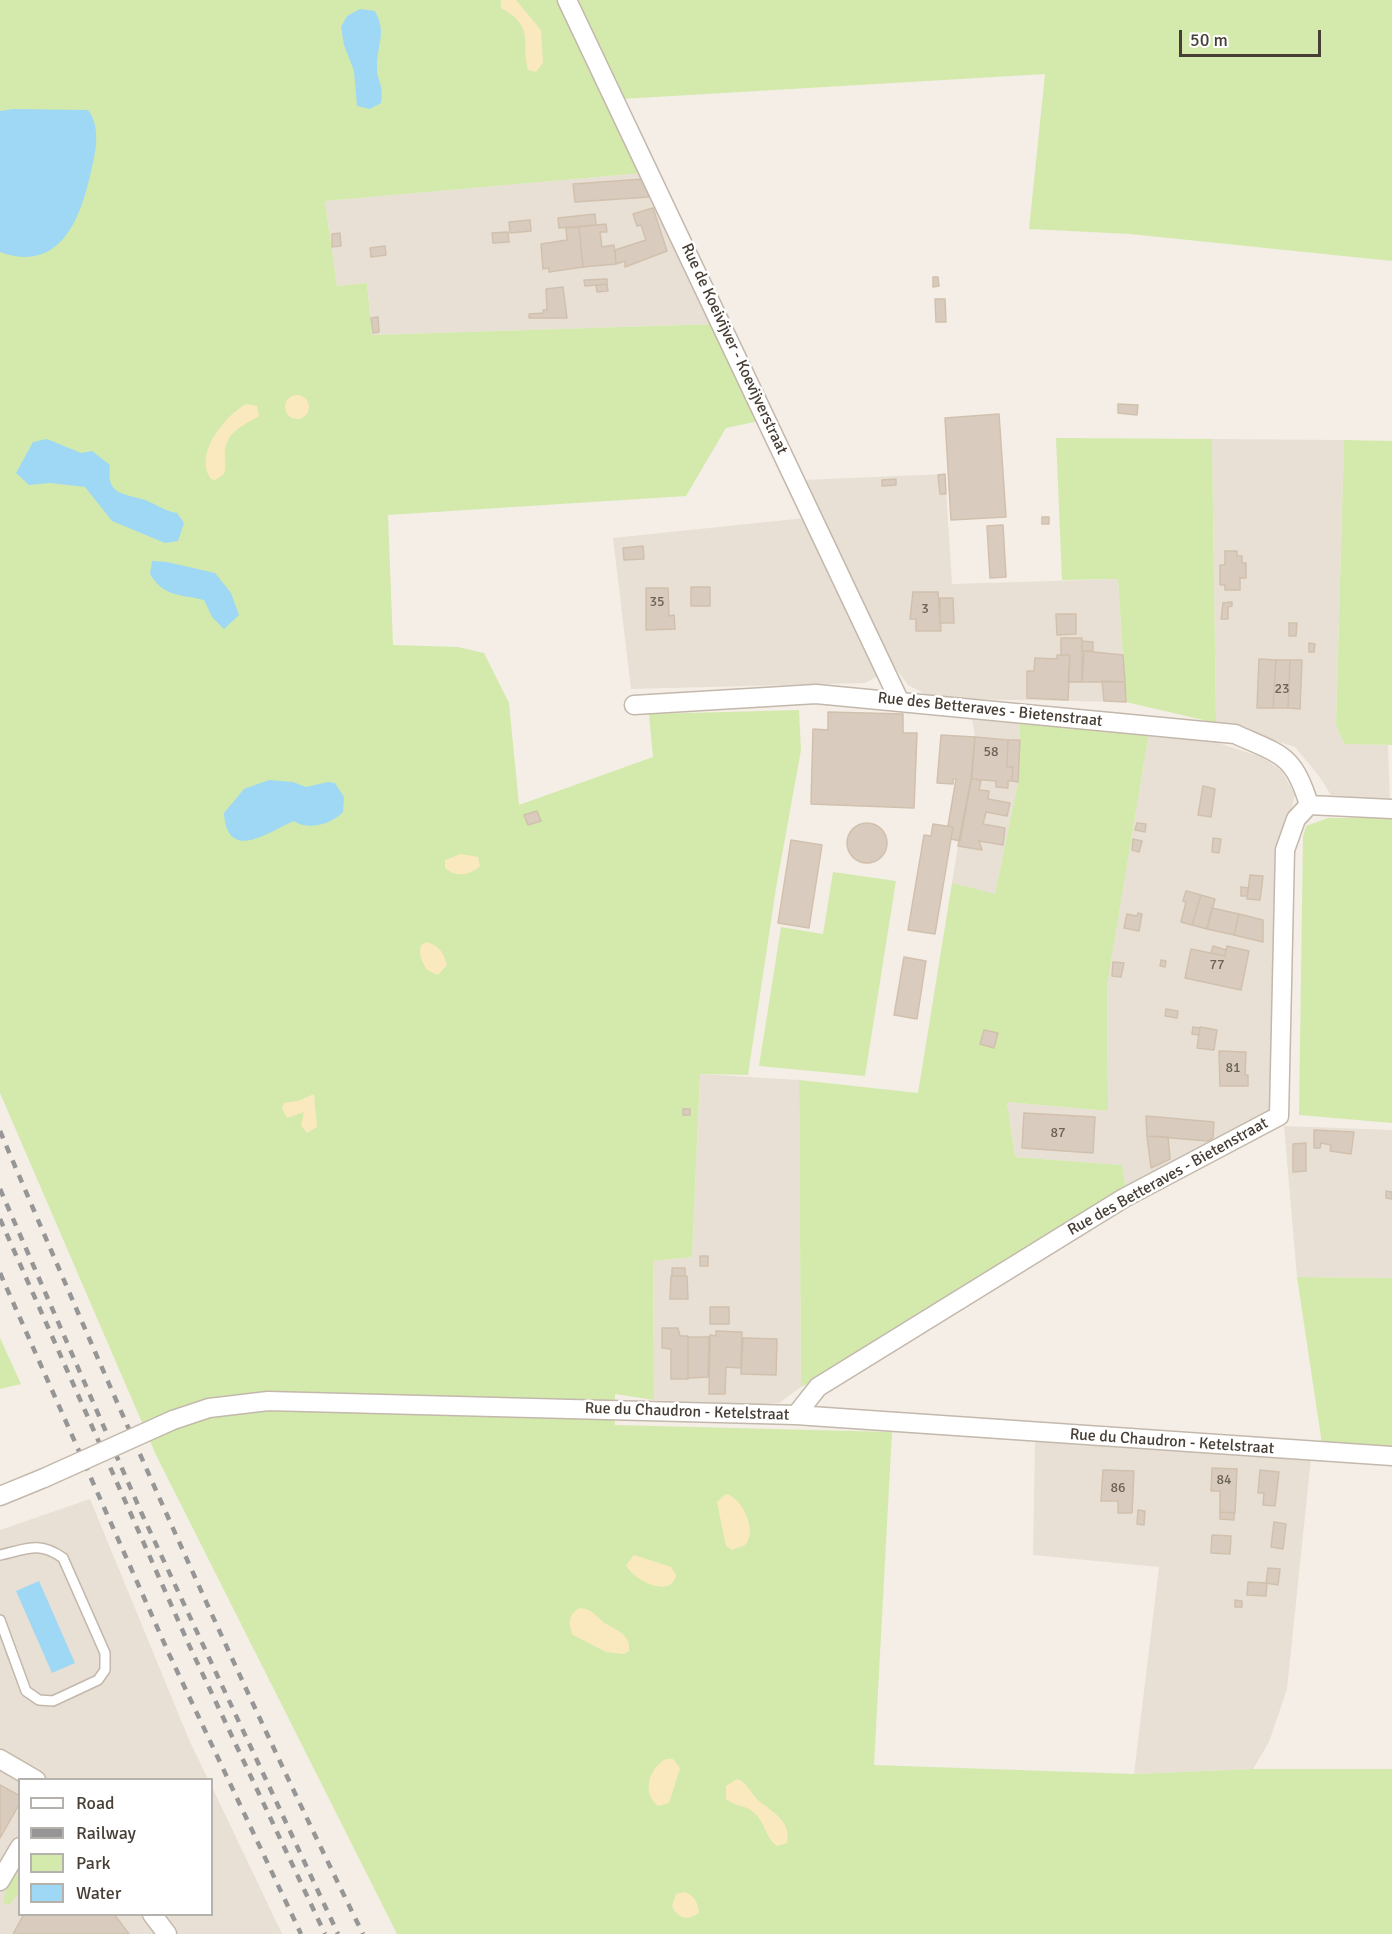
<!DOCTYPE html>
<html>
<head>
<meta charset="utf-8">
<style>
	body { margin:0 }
	#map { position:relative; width:1392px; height:1934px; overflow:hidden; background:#f4eee6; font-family:Signika,sans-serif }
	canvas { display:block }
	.legend { position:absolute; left:18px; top:1778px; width:195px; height:138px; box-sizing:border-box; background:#fff; border:2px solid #b5b2ae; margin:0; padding:8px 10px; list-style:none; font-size:18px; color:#473e35 }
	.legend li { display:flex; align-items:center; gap:12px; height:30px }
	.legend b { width:30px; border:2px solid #b5b2ae }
	.scale { position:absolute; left:1179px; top:30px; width:142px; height:27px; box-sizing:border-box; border:3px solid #473e35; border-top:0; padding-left:8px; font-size:18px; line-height:21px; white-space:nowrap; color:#473e35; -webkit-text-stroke:4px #fff; paint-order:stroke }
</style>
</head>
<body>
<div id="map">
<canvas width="1392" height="1934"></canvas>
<ul class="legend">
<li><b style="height:8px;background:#fff"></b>Road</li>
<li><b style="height:8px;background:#969696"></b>Railway</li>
<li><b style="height:16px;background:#d3eaac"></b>Park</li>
<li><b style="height:16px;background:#9fd8f4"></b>Water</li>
</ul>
<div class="scale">50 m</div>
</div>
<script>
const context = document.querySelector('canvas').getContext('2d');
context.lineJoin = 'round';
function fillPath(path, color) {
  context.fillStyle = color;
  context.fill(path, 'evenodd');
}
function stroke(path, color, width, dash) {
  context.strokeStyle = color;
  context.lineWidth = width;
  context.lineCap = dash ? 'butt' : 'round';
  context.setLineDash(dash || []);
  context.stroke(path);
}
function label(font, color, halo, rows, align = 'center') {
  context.font = font + ' Signika,sans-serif';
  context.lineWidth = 5;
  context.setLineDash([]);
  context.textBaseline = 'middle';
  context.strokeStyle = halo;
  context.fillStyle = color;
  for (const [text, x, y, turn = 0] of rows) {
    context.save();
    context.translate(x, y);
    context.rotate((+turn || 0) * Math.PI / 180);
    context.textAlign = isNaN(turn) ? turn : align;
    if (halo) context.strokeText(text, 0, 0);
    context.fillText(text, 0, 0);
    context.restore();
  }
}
fillPath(new Path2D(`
	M643 173 715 324 372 335 367 283 337 286 325 201Z
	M1212 439 1344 440 1336 725 1344 744 1388 745 1390 801 1331 795 1319 776 1295 747 1216 723Z
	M945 474 952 584 1118 579 1126 702 957 699 929 696 908 685 893 665 802 480Z
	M805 518 880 675 865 683 631 689 613 538Z
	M972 719 1020 724 1018 782 995 895 952 883 975 737Z
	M1149 733 1215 742 1262 757 1282 771 1295 795 1288 822 1274 1113 1126 1189 1122 1165 1015 1157 1007 1102 1108 1111 1107 986Z
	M700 1074 799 1080 801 1387 779 1403 735 1406 654 1400 653 1261 692 1257Z
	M1284 1126 1392 1130V1278L1297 1277Z
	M1035 1441 1311 1458 1287 1689 1269 1742 1253 1769 1134 1774 1159 1567 1033 1555Z
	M90 1499 190 1742 208 1779 20 1780V1914H212V1787L282 1934H0V1530Z`), '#e8e0d4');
fillPath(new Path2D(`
	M0 0H562L643 173 325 201 337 286 367 283 372 335 715 324 759 421 726 428 686 496 388 515 393 645 458 647 484 653 509 703 519 805 653 757 649 714 799 710 801 750 776 888 748 1075 700 1074 692 1257 653 1261 654 1400 615 1394V1425L892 1432 874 1765 1134 1774 1253 1769H1392V1934H397L156 1455 0 1093Z
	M575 0H1392V261L1130 234 1029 229 1045 74 622 99Z
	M1056 438 1212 439 1216 723 1126 702 1118 579 1062 580Z
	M1344 440 1392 441V745L1344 744 1336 725Z
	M1020 724 1149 733 1107 986 1108 1111 1007 1102 1015 1157 1122 1165 1126 1189 876 1346 801 1387 799 1080 918 1093 952 883 995 894 1018 782Z
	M1328 818H1392V1123L1299 1115 1303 837 1306 826Z
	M833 872 896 881 865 1076 759 1066 781 927 823 934Z
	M1297 1277 1392 1278V1448L1322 1444Z
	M0 1338 21 1384 0 1389Z
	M19 1872V1892L10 1904H5L3 1900 9 1882Z`), '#d3eaac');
fillPath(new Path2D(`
	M501 0H516L541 30 543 63 536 72 528 70C521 39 535 27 501 8Z
	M285 407a12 12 0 1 1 24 0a12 12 0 1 1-24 0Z
	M246 404 257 406 259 416C245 425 228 430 225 450 224 458 227 466 224 474L215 480 211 479C193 454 225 416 246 404Z
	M461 854 478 857 480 866C470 876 455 877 445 868V860Z
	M427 942C439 946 444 953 447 965L438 975 427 970C422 961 418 955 421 945Z
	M314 1094 317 1127 307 1133 301 1126 304 1112 287 1118 282 1108 284 1103 298 1101Z
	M726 1494C743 1498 758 1532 745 1545L732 1550 726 1546 717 1502Z
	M634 1555 671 1567 676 1575C671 1600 632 1579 626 1565Z
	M580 1608C591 1609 593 1613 601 1620 612 1630 631 1631 629 1651L624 1654 606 1652 573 1635C568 1624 568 1614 580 1608Z
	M666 1759H673L680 1768 669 1803 658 1806C641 1793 649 1768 666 1759Z
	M737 1779C746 1781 750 1792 757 1799 770 1811 792 1820 787 1843L777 1846C765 1838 765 1820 752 1811 744 1805 734 1806 726 1799V1786Z
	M684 1892C694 1895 698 1902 699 1913 688 1921 678 1919 672 1906L676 1894Z`), '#fae9bf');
fillPath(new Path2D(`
	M360 9 375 11C387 34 377 43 377 67 377 82 384 83 381 103L370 109 357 106 354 71 344 45 341 27 347 16Z
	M13 109 88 110C102 128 95 155 90 176 79 223 58 273 0 252V111Z
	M47 439 81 453 92 451 110 465C106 495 122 493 145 500 156 504 164 511 177 513L184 523 178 541 165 543 112 521 85 487 50 483 29 485 16 473 33 442Z
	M152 561 167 562 215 573 231 593 239 615 224 629 212 617 204 600C179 594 164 597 150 574Z
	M269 780 293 782 306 787 328 782 335 783 344 797 343 812C332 824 308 831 294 821 270 831 227 864 224 813L244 789Z
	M39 1581 75 1663 52 1673 16 1591Z`), '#9fd8f4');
const building = new Path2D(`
	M644 179 649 197 575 202 573 184Z
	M653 208 667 251 625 267V261L616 264 615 250 646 240 641 225 637 226 633 214Z
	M595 214 596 225 559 228 558 218Z
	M530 220 531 231 510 233 509 222Z
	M606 224 607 232H600L602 247 614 245 616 264 583 267 579 227Z
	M579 227 583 267 549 272V268L543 269 541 244 567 240 566 228Z
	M508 232 509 242 493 243 492 233Z
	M340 233 341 246 332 247V234Z
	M385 246 386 255 371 257 370 248Z
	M933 277H938L939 286 933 287Z
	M607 279V284L585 286 584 280Z
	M607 284 608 291 597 292 596 285Z
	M563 287 567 318H529V314L544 313 543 310H547L546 289Z
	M935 299H945L946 322H936Z
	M378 317 379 332 373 333 371 318Z
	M1118 404 1138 405 1137 415 1118 413Z
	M999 414 1006 517 951 520 945 418Z
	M945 474 946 494H940L938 475Z
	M896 479V485L882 486V480Z
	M1042 517H1049V524H1042Z
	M1003 525 1006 577 990 578 987 526Z
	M643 546 644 559 624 560 623 548Z
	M1225 551H1237V556H1242V563H1246V578H1240V590H1225V585H1220V565H1225Z
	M691 587H710V606H691Z
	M646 588H668L669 616 674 615 675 629 646 630Z
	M913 592H938L941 631H916V619H910Z
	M940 598H953L954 623H940Z
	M1232 602V606L1228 607V619H1221L1223 603Z
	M1056 614H1076V634L1057 635Z
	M1289 623H1297L1296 636H1289Z
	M1061 638H1082V682H1068L1070 655H1061Z
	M1082 641 1093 642V651H1082Z
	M1309 643 1315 644 1314 652H1309Z
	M1084 651 1123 655 1125 682H1082Z
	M1057 655H1070L1068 700 1027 698V671H1034L1035 658 1057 659Z
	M1259 659 1276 660 1273 708H1257Z
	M1276 660H1290L1288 708H1273Z
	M1290 660H1302L1300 709 1288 708Z
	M1102 681 1125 682 1126 702 1104 701Z
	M828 712 903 714V733H917L914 808 811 804 813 729 828 730Z
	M941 735 975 737 972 776 960 841 951 839 953 827 948 826 956 779H953V784L937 783Z
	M975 737 1008 740 1007 767H1013L1012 781H1008V788L996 787V781L971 779Z
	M1008 740H1020L1018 782 1012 781 1013 767H1007Z
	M971 779 981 780 979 790 989 791 988 799 1010 803 1007 816 986 812 983 824 1005 828 1003 845 979 841 982 850 958 846Z
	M1203 786 1215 789 1211 817 1198 815Z
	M537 811 541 821 528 825 524 815Z
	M1137 823 1146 824 1145 832 1135 830Z
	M847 843a20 20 0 1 1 40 0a20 20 0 1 1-40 0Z
	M933 824 953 827 935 934 908 930 924 835 931 836Z
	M1213 838 1221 839 1219 853 1212 852Z
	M1133 839 1142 841 1139 852 1132 850Z
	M791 840 822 845 809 928 778 923Z
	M1250 875 1263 876 1260 900 1247 899Z
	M1241 887 1248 888 1247 896H1241Z
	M1186 891 1201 895 1192 925 1181 922 1186 902 1183 901Z
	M1201 895 1215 899 1207 929 1192 925Z
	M1212 908 1239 914 1234 935 1207 929Z
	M1138 913 1142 914 1139 931 1124 928 1127 914 1137 916Z
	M1239 914 1263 920V942L1234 935Z
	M1213 946 1226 950 1225 956 1211 953Z
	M1227 946 1249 951 1241 990 1185 978 1191 949 1225 956Z
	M904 957 926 961 917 1019 894 1015Z
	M1161 960 1166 961 1165 967 1160 966Z
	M1113 962 1124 963 1121 977 1112 976Z
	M1166 1009 1178 1011 1177 1018 1165 1016Z
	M1193 1027 1200 1028 1199 1035 1192 1034Z
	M1200 1027 1217 1030 1214 1050 1197 1048Z
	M984 1030 998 1033 994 1048 980 1044Z
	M1219 1051 1246 1052 1245 1075H1248V1086H1220Z
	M683 1109H690V1115H683Z
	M1024 1113 1095 1117 1093 1153 1022 1148Z
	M1146 1116 1214 1122 1213 1138 1208 1141 1147 1136Z
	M1314 1130 1354 1132 1351 1154 1330 1151 1331 1145 1321 1143 1320 1148H1314Z
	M1147 1136 1168 1137 1170 1159 1151 1168Z
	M1306 1143V1171L1293 1172V1144Z
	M1386 1191 1392 1192V1199L1386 1198Z
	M700 1256H708V1266H700Z
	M672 1268H685V1276H672Z
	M671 1276H687L688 1299H670Z
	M710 1307H729V1324H710Z
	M662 1328H678L680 1336H688V1379H671V1349L662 1348Z
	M716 1331 742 1332 741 1368 726 1367 725 1394H709L710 1335 716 1336Z
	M688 1337H709L708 1377 688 1378Z
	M743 1338 777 1339 776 1375 741 1374Z
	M1212 1468 1237 1469 1235 1513 1220 1512V1491H1211Z
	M1103 1470 1134 1471 1132 1513H1118V1501H1101Z
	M1260 1470 1279 1472 1275 1506 1263 1505 1264 1493H1258Z
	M1138 1510 1145 1511 1144 1525 1137 1524Z
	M1220 1512 1234 1513V1520L1220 1519Z
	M1274 1522 1286 1524 1283 1549 1271 1547Z
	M1212 1535 1231 1536 1230 1554 1211 1553Z
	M1268 1568 1280 1569 1278 1585 1266 1583Z
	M1248 1582 1267 1583 1266 1596 1247 1595Z
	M1235 1600 1242 1601V1607H1235Z
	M0 1785 20 1796V1803L0 1838Z
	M24 1914H114L129 1934H13Z`);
fillPath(building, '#d9ccbe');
stroke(building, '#d1c0ad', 1.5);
const lane = new Path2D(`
	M0 1555C27 1549 39 1541 63 1558L105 1653V1670L98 1680 53 1701 39 1700 26 1691 0 1620`);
const street = new Path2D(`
	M567 0 899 700
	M634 705 816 694 1235 734C1281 755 1294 754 1309 805L1392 809
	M796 1415 818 1387 1124 1198 1279 1116 1285 850 1296 819 1309 805
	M173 1420 209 1408 268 1401 796 1415 1392 1456
	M0 1496 44 1478
	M0 1759 36 1780
	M0 1881 20 1847
	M152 1914 167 1934`);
stroke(lane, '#c3b8ab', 12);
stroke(street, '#c3b8ab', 21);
stroke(lane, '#fff', 9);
stroke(street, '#fff', 18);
stroke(new Path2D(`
	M0 1131C115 1401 233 1670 363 1934
	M0 1189 141 1512 338 1934
	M0 1219 189 1645 325 1934
	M0 1273 169 1654 301 1934`), '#969696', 4.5, [8, 8]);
const streetBridge = new Path2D(`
	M44 1478 173 1420`);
stroke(streetBridge, '#c3b8ab', 21, []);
stroke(streetBridge, '#fff', 18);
label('14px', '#6c6257', null, [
	["35",657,602],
	["3",925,609],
	["23",1282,689],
	["58",991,752],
	["77",1217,965],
	["81",1233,1068],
	["87",1058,1133],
	["84",1224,1480],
	["86",1118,1488]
]);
label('16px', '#473e35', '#fff', [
	["Rue de Koeivijver - Koevijverstraat",734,349,65],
	["Rue des Betteraves - Bietenstraat",990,710,6],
	["Rue des Betteraves - Bietenstraat",1168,1177,-29],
	["Rue du Chaudron - Ketelstraat",687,1412,2],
	["Rue du Chaudron - Ketelstraat",1172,1442,4]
]);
</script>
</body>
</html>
